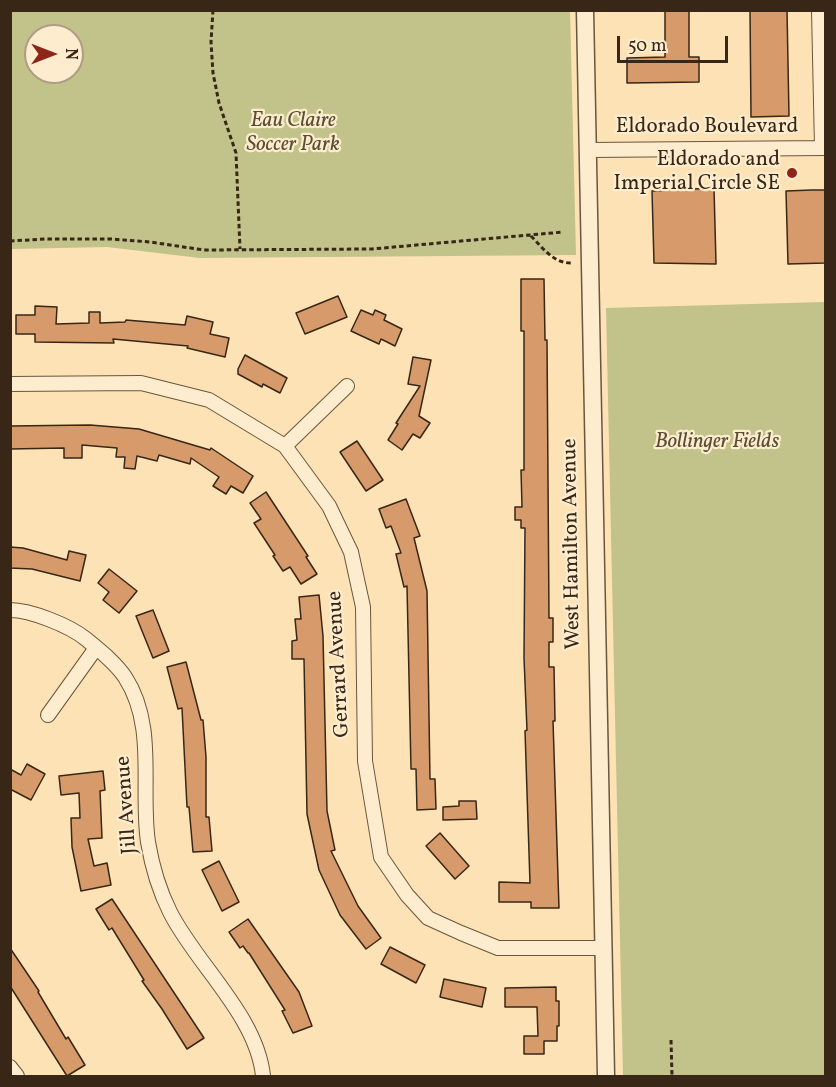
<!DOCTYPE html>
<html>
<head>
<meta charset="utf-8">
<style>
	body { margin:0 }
	#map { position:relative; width:836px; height:1087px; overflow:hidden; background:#fce2b4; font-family:Vollkorn,serif }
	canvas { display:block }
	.frame { position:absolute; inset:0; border:12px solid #382716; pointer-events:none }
	.north { position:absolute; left:24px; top:24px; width:60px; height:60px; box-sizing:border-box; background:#fdecce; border:2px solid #ae9d84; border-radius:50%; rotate:90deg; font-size:16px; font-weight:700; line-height:24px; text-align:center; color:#382716 }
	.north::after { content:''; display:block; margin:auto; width:21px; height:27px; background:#8f2418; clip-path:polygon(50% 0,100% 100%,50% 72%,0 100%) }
	.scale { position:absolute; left:617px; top:36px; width:111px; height:27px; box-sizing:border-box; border:3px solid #382716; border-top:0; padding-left:8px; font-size:18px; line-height:21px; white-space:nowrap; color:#382716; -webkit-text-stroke:4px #fdecce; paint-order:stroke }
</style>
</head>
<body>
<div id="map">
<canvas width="836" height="1087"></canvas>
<div class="frame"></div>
<div class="north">N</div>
<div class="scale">50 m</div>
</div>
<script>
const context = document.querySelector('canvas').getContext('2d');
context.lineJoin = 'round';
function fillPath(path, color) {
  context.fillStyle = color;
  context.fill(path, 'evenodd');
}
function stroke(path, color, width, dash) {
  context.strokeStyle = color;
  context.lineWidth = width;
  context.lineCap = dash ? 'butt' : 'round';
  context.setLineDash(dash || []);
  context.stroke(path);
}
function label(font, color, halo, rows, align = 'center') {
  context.font = font + ' Vollkorn,serif';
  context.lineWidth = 4.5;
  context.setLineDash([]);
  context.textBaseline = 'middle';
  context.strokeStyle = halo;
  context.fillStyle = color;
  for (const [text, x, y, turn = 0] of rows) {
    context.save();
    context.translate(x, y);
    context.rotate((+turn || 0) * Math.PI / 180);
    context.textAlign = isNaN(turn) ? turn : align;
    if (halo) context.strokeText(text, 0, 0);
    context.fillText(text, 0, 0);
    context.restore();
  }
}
fillPath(new Path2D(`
	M10 11H570L576 255 200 258 107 247 11 249ZM36 36H72V72H36Z
	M825 302V1076H623L606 308Z`), '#c2c28b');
const building = new Path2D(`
	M665 10H689V57H699V82L627 83V58L665 57Z
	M750 10H787L789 116 751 117Z
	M714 188 716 264 654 263 652 191Z
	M812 190H825V263L788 264 786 191Z
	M521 279H544L545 340H547L549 618H553V642H549V667H554L555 721H553L559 908H531V902H499V882L530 883 525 731 527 730 524 658 525 528H521V520H515V507H522L521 470H524V331H521Z
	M338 296 347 317 305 334 296 313Z
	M35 306 57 307 56 324 89 323V312H100V323L125 322 126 320 185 325 187 316 213 322 210 334 229 338 225 357 187 348 188 346 113 339 114 343 35 342V334H16V315H35Z
	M361 310 373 315 375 310 386 315 384 320 402 329 395 346 381 339 379 344 351 331Z
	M245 355 287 378 280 393 263 384 262 387 238 374V369Z
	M413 357 431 360 419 416 430 423 420 438 413 434 402 450 388 440 398 424 396 423 420 386 408 384Z
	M90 425 139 429 210 450 211 448 253 476 243 493 231 486 226 494 213 486 219 477 191 458 190 464 159 455 157 461 137 456 135 469 124 468 125 457H116L117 448 82 445V458H64V448L10 449V426Z
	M357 441 383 480 366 491 340 452Z
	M266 492 308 556 306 557 317 574 301 584 290 567 283 571 273 556 275 555 254 523 261 519 250 503Z
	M406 499 420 536 414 538 427 591 430 779H435L436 809 417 810 416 769H411L407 586 404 587 396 554 401 553 391 526 386 528 379 509Z
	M10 547 23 548 67 560 69 551 86 555 80 581 32 569 10 568Z
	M109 569 137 591 119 613 103 600 109 592 98 583Z
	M319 595 323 636 327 811 335 850 331 851 358 906 381 938 366 949 340 915 319 870 307 814 304 659H292V641L297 640 295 619H301L299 597Z
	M153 610 169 651 153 658 136 616Z
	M186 662 201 720H203L206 757V817H209L212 851 193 852 189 807H187L182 708 178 709 167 667Z
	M27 764 45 774 31 800 10 789V769L21 775Z
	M103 771 105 790 100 791 102 838 88 839 94 866 107 863 111 885 81 891 72 847 71 818H80L79 793 61 795 59 776Z
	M459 801H476L477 819 443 820V807L459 806Z
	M440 833 469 866 455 879 426 846Z
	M219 861 239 902 222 911 202 870Z
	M112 899 204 1038 187 1049 162 1009 142 981 144 980 112 928 109 930 96 909Z
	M248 919 299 992 312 1026 293 1033 282 1011 285 1010 249 953H248L243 946 240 948 229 932Z
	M390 947 425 965 416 983 381 964Z
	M10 948 39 991 38 992 66 1039 68 1037 85 1065 67 1076 10 986Z
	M444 979 486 988 482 1007 440 997Z
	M556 987V1001H559V1026H557V1041H544V1054H524V1036H538L537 1007H505V988Z`);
fillPath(building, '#d79a6b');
stroke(building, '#382716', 1.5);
const minor = new Path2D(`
	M819 10 822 148
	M588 150 826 148
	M10 384 141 383 209 400 285 446 329 506 351 552 363 607 365 761 381 857 407 895 428 918 461 933 498 948H604
	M285 446 347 386
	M10 610C31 610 70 626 86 639 99 650 115 662 125 677 157 726 140 788 148 842 152 866 159 890 170 912 196 964 257 1016 263 1076
	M48 715 96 648
	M10 1067 17 1076`);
const tertiary = new Path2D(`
	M585 10 606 1076`);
stroke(minor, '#69563e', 16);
stroke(tertiary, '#69563e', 19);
stroke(new Path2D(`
	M213 10 211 42 213 73 219 103 236 153 240 249
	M531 236C543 248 553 263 571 263
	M10 241 45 239H111L150 242 204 250 372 249 563 232
	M671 1040 672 1076`), '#382716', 3, [4.5, 3]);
stroke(minor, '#fdecce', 14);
stroke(tertiary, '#fdecce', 16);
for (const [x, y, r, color] of [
	[792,173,6,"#8f2418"]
]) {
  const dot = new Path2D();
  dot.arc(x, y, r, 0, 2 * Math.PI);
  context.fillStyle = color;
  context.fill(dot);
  stroke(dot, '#fdecce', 2);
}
label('italic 21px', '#5a4e33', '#fdecce', [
	["Eau Claire",293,122],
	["Soccer Park",293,146],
	["Bollinger Fields",717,443]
]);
label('21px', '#382716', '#fdecce', [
	["Eldorado Boulevard",707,128],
	["West Hamilton Avenue",573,544,-91],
	["Gerrard Avenue",340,664,-93],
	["Jill Avenue",128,805,-94]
]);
label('21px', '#382716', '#fdecce', [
	["Eldorado and",780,161],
	["Imperial Circle SE",780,185]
], 'right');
</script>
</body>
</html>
